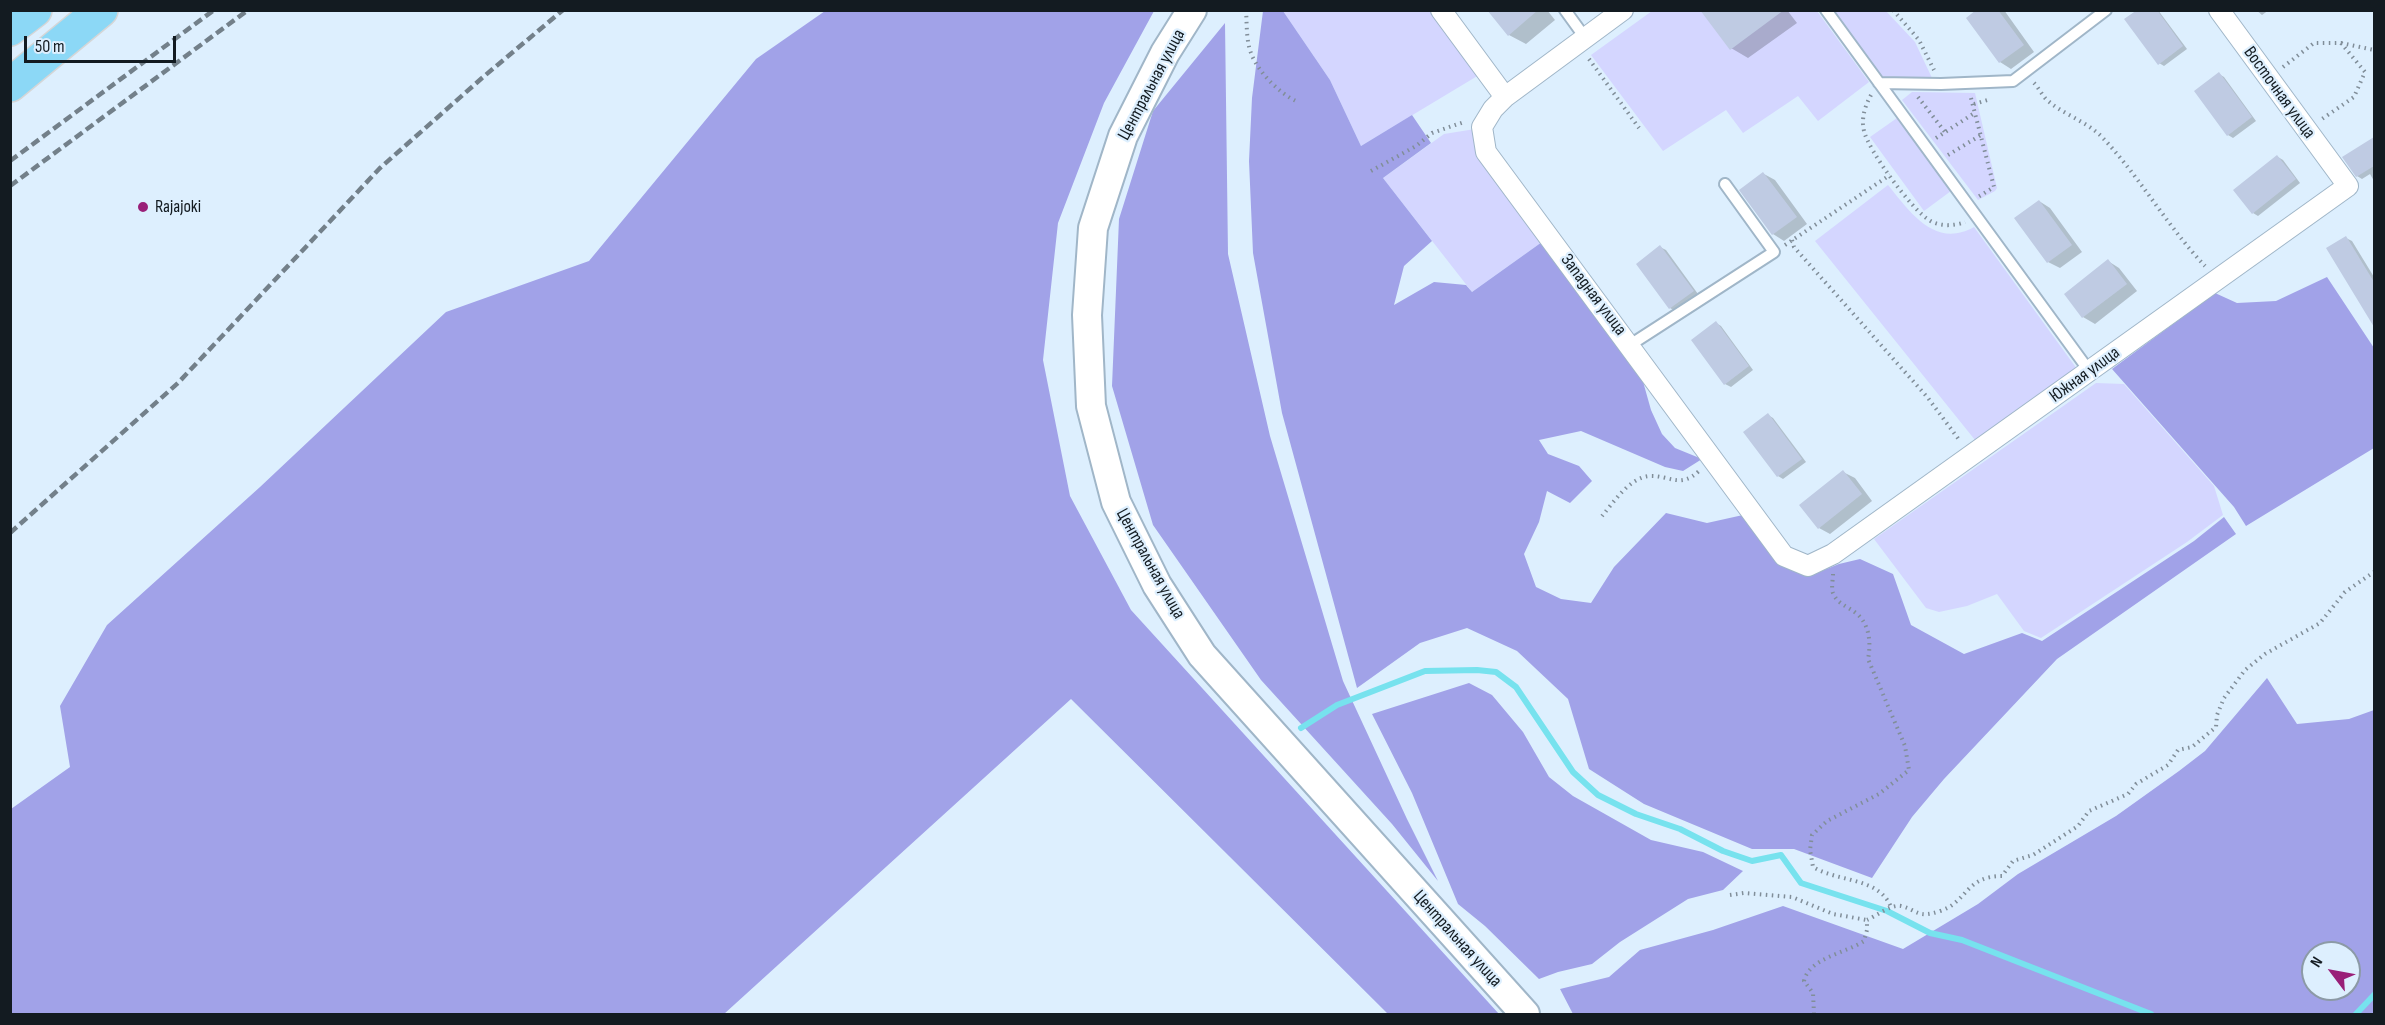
<!DOCTYPE html>
<html>
<head>
<meta charset="utf-8">
<style>
	body { margin:0 }
	#map { position:relative; width:2385px; height:1025px; overflow:hidden; background:#ddeffe; font-family:"Sofia Sans Condensed",sans-serif }
	canvas { display:block }
	.frame { position:absolute; inset:0; border:12px solid #131b21; pointer-events:none }
	.north { position:absolute; left:2301px; top:941px; width:60px; height:60px; box-sizing:border-box; background:#ddeffe; border:2px solid #8c9aa6; border-radius:50%; rotate:302deg; font-size:16px; font-weight:700; line-height:24px; text-align:center; color:#131b21 }
	.north::after { content:''; display:block; margin:auto; width:21px; height:27px; background:#991f78; clip-path:polygon(50% 0,100% 100%,50% 72%,0 100%) }
	.scale { position:absolute; left:24px; top:36px; width:152px; height:27px; box-sizing:border-box; border:3px solid #131b21; border-top:0; padding-left:8px; font-size:18px; line-height:21px; white-space:nowrap; color:#131b21; -webkit-text-stroke:4px #ddeffe; paint-order:stroke }
</style>
</head>
<body>
<div id="map">
<canvas width="2385" height="1025"></canvas>
<div class="frame"></div>
<div class="north">N</div>
<div class="scale">50 m</div>
</div>
<script>
const context = document.querySelector('canvas').getContext('2d');
context.lineJoin = 'round';
function fillPath(path, color) {
  context.fillStyle = color;
  context.fill(path, 'evenodd');
}
function stroke(path, color, width, dash) {
  context.strokeStyle = color;
  context.lineWidth = width;
  context.lineCap = dash ? 'butt' : 'round';
  context.setLineDash(dash || []);
  context.stroke(path);
}
function label(font, color, halo, rows, align = 'center') {
  context.font = font + ' "Sofia Sans Condensed",sans-serif';
  context.lineWidth = 4.5;
  context.setLineDash([]);
  context.textBaseline = 'middle';
  context.strokeStyle = halo;
  context.fillStyle = color;
  for (const [text, x, y, turn = 0] of rows) {
    context.save();
    context.translate(x, y);
    context.rotate((+turn || 0) * Math.PI / 180);
    context.textAlign = isNaN(turn) ? turn : align;
    if (halo) context.strokeText(text, 0, 0);
    context.fillText(text, 0, 0);
    context.restore();
  }
}
fillPath(new Path2D(`
	M1283 11H1431L1479 75 1361 146 1330 80Z
	M1652 11H1817L1869 82 1818 121 1798 96 1743 133 1726 110 1663 151 1591 55Z
	M1830 11H1886L1915 42 1932 78 1930 81 1881 79Z
	M1912 92 1975 93 1997 188 1995 191 1978 200 1902 100Z
	M1897 118 1951 191 1924 211 1870 137Z
	M1475 129 1542 242 1472 292 1383 178 1444 134Z
	M1888 185C1910 212 1935 249 1974 227L2077 369 1975 440 1815 241Z
	M2096 383 2124 384 2214 486 2223 515 2187 542 2041 638 2024 631 1997 594 1967 606 1939 612 1926 608 1874 539Z`), '#d4d6ff');
fillPath(new Path2D(`
	M825 11H1154L1104 103 1058 223 1043 360 1070 496 1131 610 1499 1014H1388L1071 699 724 1014H11V809L70 767 60 706 107 625 260 487 446 312 589 261 756 59Z
	M1263 11H1283L1330 80 1361 146 1412 115 1431 143 1383 178 1432 241 1404 266 1394 305 1434 282 1466 285 1472 292 1542 242 1642 378 1651 410 1662 434 1675 448 1702 459 1683 471 1665 467 1581 431 1539 440 1548 454 1579 466 1592 481 1570 503 1547 491 1539 522 1524 554 1536 587 1561 599 1591 603 1614 567 1666 513 1707 523 1743 515 1777 563 1809 576 1839 564 1860 559 1893 574 1911 625 1964 654 2022 633 2042 641 2194 541 2224 517 2236 534 2057 659 1944 779 1912 817 1872 878 1794 849H1752L1644 804 1589 769 1568 699 1517 651 1467 628 1420 643 1357 688 1282 413 1253 253 1249 161 1252 98Z
	M1225 23 1228 254 1270 436 1343 681 1407 819 1438 881 1392 824 1261 680 1153 525 1112 386 1119 219 1153 111Z
	M2327 277 2374 348V448L2246 526 2234 507 2112 369 2215 293 2237 303 2276 301Z
	M2267 678 2297 724 2349 719 2374 710V1014H1573L1560 989 1609 977 1640 950 1713 930 1783 906 1903 949 1978 904 2018 874 2116 816 2179 771 2205 751ZM2313 953H2349V989H2313Z
	M1469 683 1492 695 1523 732 1549 777 1573 796 1651 840 1703 852 1743 871 1723 890 1688 899 1620 942 1592 964 1558 972 1539 979 1485 926 1458 904 1412 793 1372 714Z`), '#a1a2e8');
fillPath(new Path2D(`
	M1489 10H1547L1555 20 1526 44 1509 35Z
	M1712 10H1787L1797 23 1748 58 1731 48Z
	M1979 10H2004L2034 52 2011 69 2000 62 1968 19Z
	M2139 10H2158L2187 49 2164 66 2159 63Z
	M2256 10H2269L2262 15Z
	M2219 74 2224 77 2256 121 2233 138 2228 135Z
	M2374 139V181L2370 174 2362 179 2357 176 2344 157Z
	M2278 157 2283 160 2300 183 2258 216 2253 213Z
	M1764 174 1775 180 1807 224 1784 241 1773 234Z
	M2039 201 2050 208 2082 252 2060 268 2048 262Z
	M2346 238 2352 241 2374 277V324L2328 249Z
	M1660 247 1666 250 1698 294 1675 311 1670 308Z
	M2108 261 2119 268 2137 291 2095 324 2083 317 2066 295Z
	M1716 323 1721 326 1753 370 1731 387 1725 384Z
	M1768 415 1773 418 1806 462 1783 479 1778 476Z
	M1843 472 1855 478 1872 501 1830 534 1819 528Z`), '#0003');
stroke(new Path2D(`
	M1301 728 1337 705 1425 671 1477 670 1496 672 1516 687 1573 772 1598 795 1636 814 1680 829 1723 851 1752 861 1781 855 1801 883 1887 911 1930 933 1962 940 2151 1014
	M2356 1014 2374 995`), '#77e2ee', 6);
fillPath(new Path2D(`
	M1487 10H1538L1508 36Z
	M1700 10H1784L1730 50Z
	M1976 10H1998L2024 45 1999 63 1966 18Z
	M2137 10H2157L2183 46 2158 65 2124 19Z
	M2219 72 2252 117 2227 136 2194 91Z
	M2374 137V166L2356 177 2342 157Z
	M2277 155 2296 179 2252 214 2233 190Z
	M1763 172 1797 217 1772 235 1739 190Z
	M2039 200 2072 245 2047 263 2014 218Z
	M2346 236 2374 282V327L2326 248Z
	M1660 245 1694 291 1669 309 1636 264Z
	M2108 259 2127 284 2082 318 2064 294Z
	M1716 321 1749 366 1724 385 1691 340Z
	M1768 413 1802 459 1777 477 1743 432Z
	M1843 470 1862 494 1818 529 1799 505Z`), '#bfcbe3');
const service = new Path2D(`
	M1565 10 1586 39
	M1826 10 2090 372
	M1879 83 1941 84 2013 81 2106 10
	M1630 345 1774 252 1725 184`);
const minor = new Path2D(`
	M1441 10 1505 97 1493 109 1482 127 1486 152 1784 556 1808 566 1833 554 2348 186 2219 10
	M1505 97 1623 10`);
const secondary = new Path2D(`
	M1192 10 1165 53 1123 136 1093 228 1087 315 1091 406 1116 502 1157 585 1202 655 1525 1014`);
const trunk = new Path2D(`
	M10 29 35 10
	M10 85 101 10`);
stroke(service, '#a0b6c8', 14);
stroke(minor, '#a0b6c8', 22);
stroke(secondary, '#a0b6c8', 32);
stroke(trunk, '#d5d6d7', 36);
stroke(new Path2D(`
	M1246 10C1247 24 1246 40 1251 53 1258 72 1279 93 1296 101
	M1893 10 1919 40 1934 70
	M2341 43 2374 50
	M1589 59 1639 128
	M2283 67 2314 43H2341L2365 72 2354 97 2322 119
	M2034 83C2038 87 2041 93 2045 98 2061 114 2085 120 2102 137 2140 177 2167 226 2205 266
	M1871 95C1865 106 1861 118 1864 131 1868 150 1912 210 1929 220 1939 227 1955 226 1965 222
	M1918 97 1945 132
	M1971 98 1994 187 1978 197
	M1974 104 1991 99
	M1936 138 1976 112
	M1948 155 1981 135
	M1371 171 1416 146 1432 133 1464 122
	M1792 240 1794 247 1928 398 1960 441
	M1785 245 1890 175
	M1602 516C1614 502 1629 478 1649 476 1670 475 1680 489 1699 471
	M1833 574C1833 580 1831 587 1833 593 1838 605 1848 606 1857 614 1870 625 1871 644 1868 659L1905 746 1909 770 1879 794 1827 821 1812 835 1810 850 1813 867C1837 882 1879 877 1891 907
	M1730 895 1744 893 1792 897 1833 914 1867 920
	M1814 1014 1813 993 1804 981C1809 958 1846 953 1864 941L1867 930V920C1876 916 1891 904 1901 906 1918 910 1917 919 1940 911 1968 902 1965 876 2002 876L2013 861 2033 855 2078 826 2089 811 2128 794 2136 784 2168 765 2178 750 2192 747 2216 727 2217 715 2224 698 2245 670 2265 654 2320 623 2345 592 2374 572`), '#818e99', 4, [1.5, 4.5]);
stroke(service, '#fff', 10);
stroke(minor, '#fff', 20);
stroke(secondary, '#fff', 28);
stroke(trunk, '#8cd8f6', 33);
stroke(new Path2D(`
	M10 161 214 10
	M10 186 248 10
	M10 533 178 383 380 168 482 78 563 10`), '#73808a', 4.5, [9, 4.5]);
for (const [x, y, r, color] of [
	[143,207,6,"#991f78"]
]) {
  const dot = new Path2D();
  dot.arc(x, y, r, 0, 2 * Math.PI);
  context.fillStyle = color;
  context.fill(dot);
  stroke(dot, '#ddeffe', 2);
}
label('18px', '#131b21', '#ddeffe', [
	["Центральная улица",1152,85,-62],
	["Восточная улица",2279,93,54],
	["Западная улица",1593,295,53],
	["Южная улица",2085,375,-36],
	["Центральная улица",1150,564,61],
	["Центральная улица",1457,939,48]
]);
label('18px', '#131b21', '#ddeffe', [
	["Rajajoki",155,207]
], 'left');
</script>
</body>
</html>
